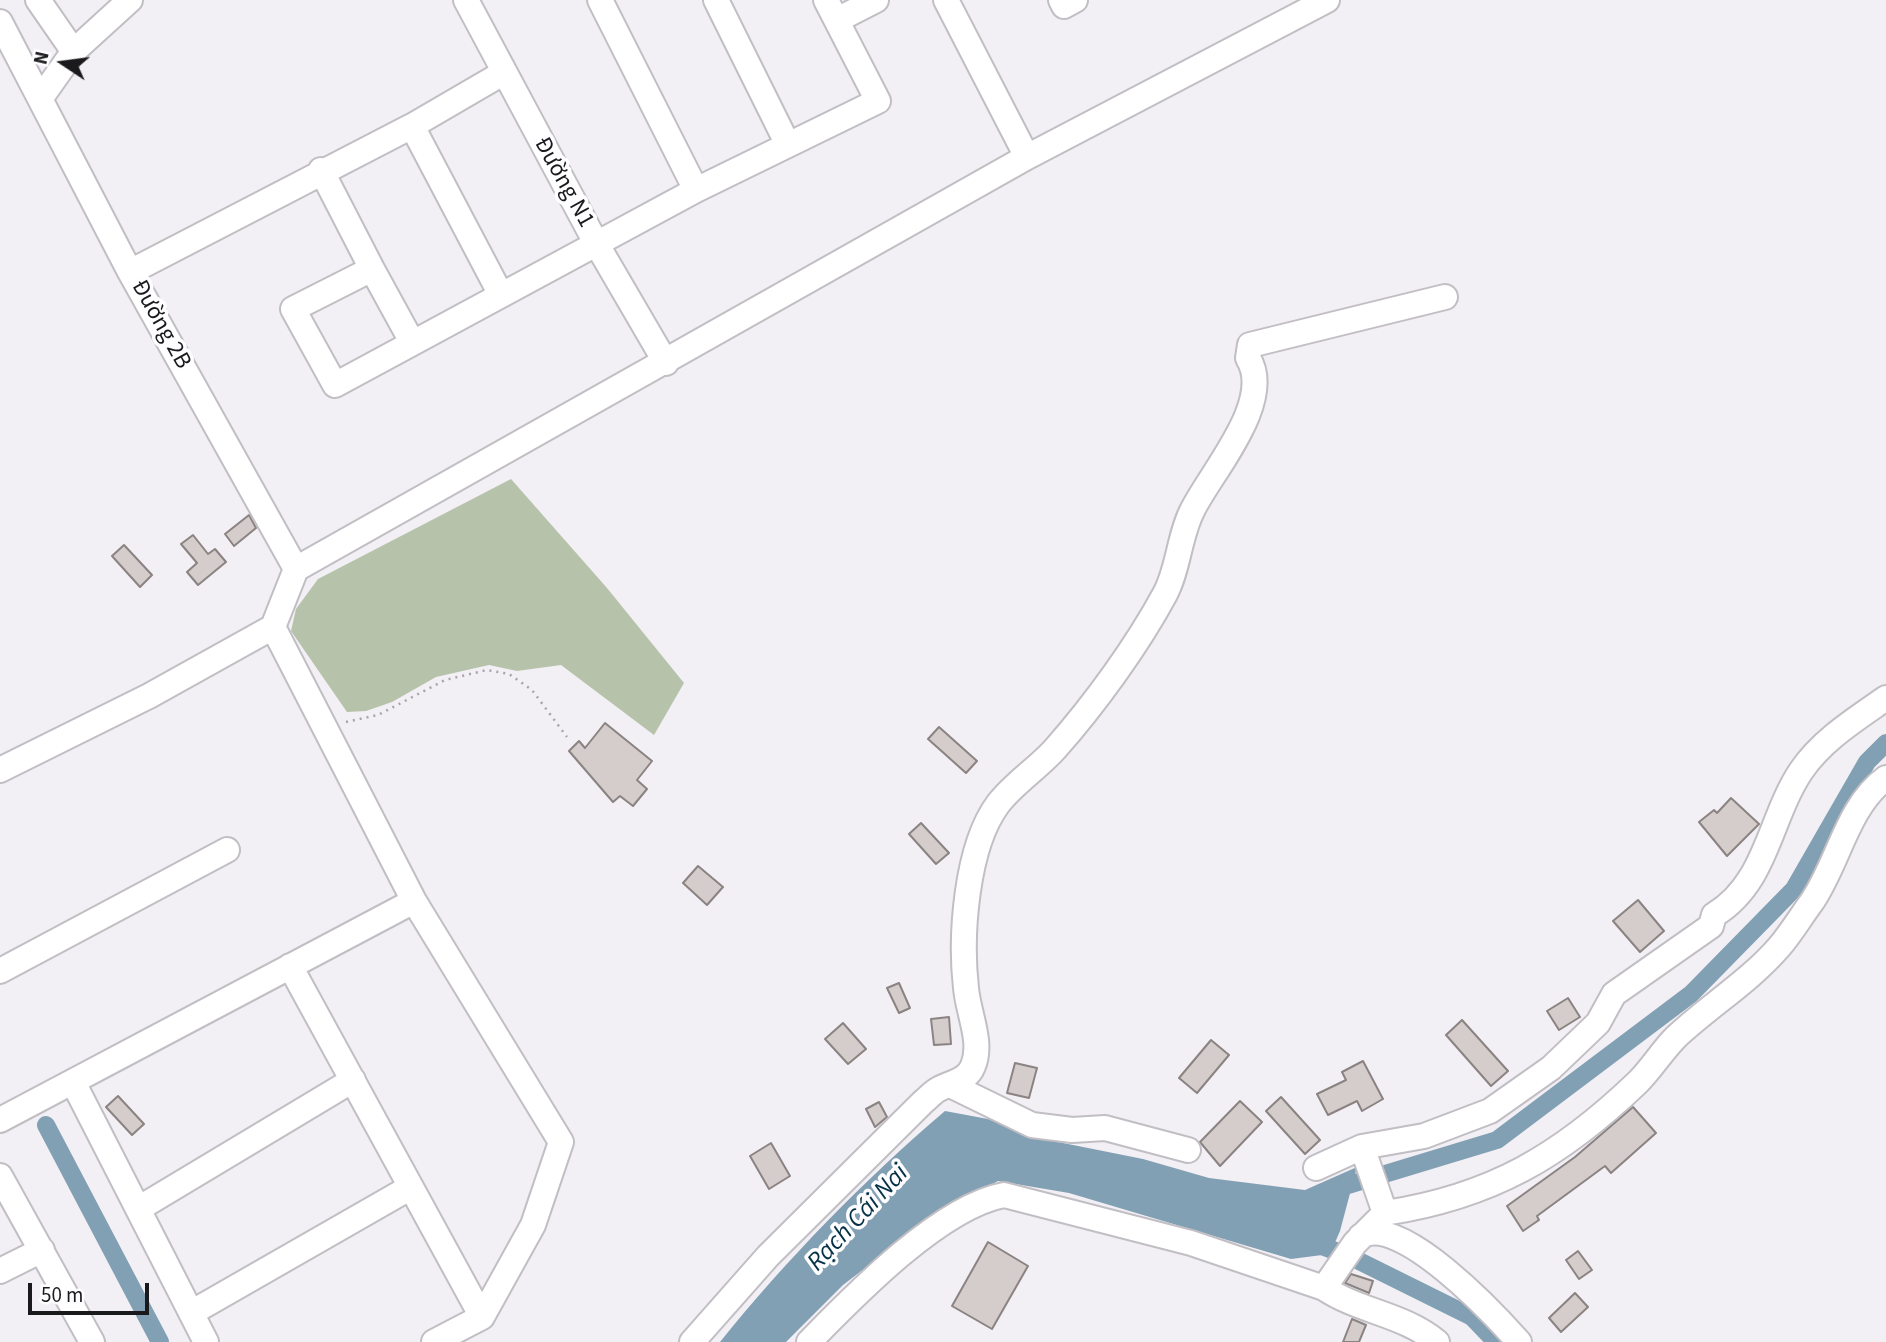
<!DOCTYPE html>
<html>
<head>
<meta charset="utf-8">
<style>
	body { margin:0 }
	#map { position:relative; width:1886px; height:1342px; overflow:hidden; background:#f2eff5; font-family:"Source Sans 3",sans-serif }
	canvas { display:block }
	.north { position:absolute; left:28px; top:28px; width:70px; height:70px; -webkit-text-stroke:5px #fefdff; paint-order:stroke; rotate:283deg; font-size:19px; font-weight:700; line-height:28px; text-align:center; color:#1a191b }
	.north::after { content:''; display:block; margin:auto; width:24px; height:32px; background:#1a191b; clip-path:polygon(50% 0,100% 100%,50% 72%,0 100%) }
	.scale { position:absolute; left:28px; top:1283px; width:121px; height:32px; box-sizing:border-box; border:4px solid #1a191b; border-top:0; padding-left:9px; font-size:21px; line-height:24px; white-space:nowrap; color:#1a191b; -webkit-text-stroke:5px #fefdff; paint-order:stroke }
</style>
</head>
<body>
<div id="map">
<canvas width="1886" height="1342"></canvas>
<div class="north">N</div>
<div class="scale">50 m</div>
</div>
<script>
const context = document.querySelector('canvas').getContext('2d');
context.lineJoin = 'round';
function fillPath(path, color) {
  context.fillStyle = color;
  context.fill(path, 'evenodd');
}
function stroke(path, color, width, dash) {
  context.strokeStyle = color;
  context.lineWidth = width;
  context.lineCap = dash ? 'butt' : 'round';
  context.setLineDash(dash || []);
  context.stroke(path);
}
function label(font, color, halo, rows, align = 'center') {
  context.font = font + ' "Source Sans 3",sans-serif';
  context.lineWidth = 7;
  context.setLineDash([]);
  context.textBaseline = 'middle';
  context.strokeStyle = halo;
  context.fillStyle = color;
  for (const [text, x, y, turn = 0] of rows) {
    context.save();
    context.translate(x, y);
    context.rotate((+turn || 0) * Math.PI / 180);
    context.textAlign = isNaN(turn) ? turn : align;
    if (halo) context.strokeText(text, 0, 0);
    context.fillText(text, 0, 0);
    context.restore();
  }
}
fillPath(new Path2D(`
	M511 479 607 588 684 683 654 735 561 665 517 671 489 665 436 677 392 702 366 711 347 712 291 631 296 609 318 579Z`), '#b6c3aa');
fillPath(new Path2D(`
	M945 1111 988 1119 1038 1138 1143 1159 1209 1178 1305 1190 1357 1167 1340 1231 1330 1254 1291 1259 1069 1193 998 1181 929 1219 843 1285 786 1342H720C787 1259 864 1180 945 1111Z`), '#82a0b3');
stroke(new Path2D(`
	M46 1125 160 1342
	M1332 1190 1497 1140 1691 994 1794 889 1867 762 1886 743
	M1309 1241 1351 1257 1472 1317 1496 1342`), '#82a0b3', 18);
const building = new Path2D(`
	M249 515 256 528 234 546 225 534Z
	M193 535 208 554 215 549 226 562 198 585 187 572 197 563 181 544Z
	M124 545 152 575 140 587 112 556Z
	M605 723 652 761 637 780 647 789 633 806 620 796 613 802 569 751 579 741 585 748Z
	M939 727 977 761 966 773 928 739Z
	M1731 798 1759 824 1727 856 1699 822 1714 810 1717 813Z
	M921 823 949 853 936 864 909 834Z
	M698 866 723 887 707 905 683 883Z
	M1638 900 1664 931 1640 952 1613 921Z
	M899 983 910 1008 899 1013 887 988Z
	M1568 998 1580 1017 1559 1030 1547 1011Z
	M949 1017 951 1044 934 1045 931 1019Z
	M1462 1020 1508 1071 1491 1086 1446 1035Z
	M843 1023 866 1049 848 1064 825 1039Z
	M1211 1040 1229 1055 1197 1093 1179 1078Z
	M1363 1061 1383 1099 1362 1111 1357 1101 1328 1115 1317 1094 1346 1080 1342 1072Z
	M1015 1063 1037 1068 1029 1098 1007 1093Z
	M118 1096 144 1124 132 1135 106 1107Z
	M1281 1097 1320 1140 1305 1154 1266 1111Z
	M1240 1101 1262 1122 1220 1166 1200 1142Z
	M879 1102 887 1117 875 1127 866 1109Z
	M1633 1107 1656 1133 1611 1173 1605 1166 1537 1216 1539 1220 1523 1231 1507 1206 1575 1157Z
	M771 1143 790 1176 769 1189 750 1156Z
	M988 1242 1028 1266 992 1329 952 1306Z
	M1578 1251 1592 1270 1579 1279 1566 1260Z
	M1351 1274 1373 1281 1369 1293 1345 1283Z
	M1575 1293 1588 1307 1561 1332 1549 1318Z
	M1352 1319 1366 1325 1359 1342H1343Z`);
fillPath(building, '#d4cdcb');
stroke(building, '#8a8382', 2);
const minor = new Path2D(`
	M38 0 74 52
	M466 0 596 243 666 363
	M600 0 696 190
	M716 0 787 143
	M946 0 1027 157
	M1061 0 1064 6 1075 0
	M837 20 876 0
	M0 22 130 272 296 569 273 627
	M40 99 74 51 130 0
	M412 126 501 295
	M321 170 372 269 293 309 335 385 696 190 878 101 826 0
	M372 269 412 342
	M130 272 412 126 503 73
	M296 569 1027 157 1327 0
	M273 627 414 901 561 1142 533 1225 482 1317 434 1342
	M0 770 149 696 273 627
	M290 966 482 1317
	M0 971 227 850
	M73 1082 206 1342
	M950 1085 1032 1125 1072 1130 1105 1128 1188 1150
	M0 1120 414 901
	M1316 1168 1362 1147 1424 1136 1490 1111 1551 1068 1598 1023 1614 994 1711 926 1714 915C1767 883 1769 819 1801 771 1822 740 1856 719 1886 698
	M0 1176 92 1342
	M138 1209 353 1080
	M1385 1213C1491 1197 1561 1156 1638 1082 1652 1068 1662 1051 1676 1037 1709 1006 1750 981 1780 946 1791 933 1800 918 1811 903 1838 865 1847 806 1886 778
	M1361 1236C1400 1213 1495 1315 1519 1342
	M0 1271 42 1250
	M1324 1288 1355 1243 1385 1213 1362 1147
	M191 1313 411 1187
	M692 1342 768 1256 923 1102C928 1098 933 1092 939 1089 952 1082 967 1081 973 1066 983 1042 968 1013 966 988 960 936 966 847 998 804 1014 783 1037 769 1055 749 1094 705 1137 646 1165 594 1179 568 1179 535 1193 509 1212 471 1275 401 1248 358L1250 345 1445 297
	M809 1342C855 1295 940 1207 1004 1195L1191 1243 1324 1288C1360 1312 1403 1314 1437 1342`);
stroke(minor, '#c1bec4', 28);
stroke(new Path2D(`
	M346 722 378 715 445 680 487 670 509 674 532 690 567 737`), '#a7a5a9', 2.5, [2, 5]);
stroke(minor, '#fff', 24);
label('24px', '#1a191b', '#fefdff', [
	["Đường N1",563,183,61],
	["Đường 2B",160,325,61]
]);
label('italic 26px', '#053146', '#fefdff', [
	["Rạch Cái Nai",859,1219,-47]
]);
</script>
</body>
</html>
